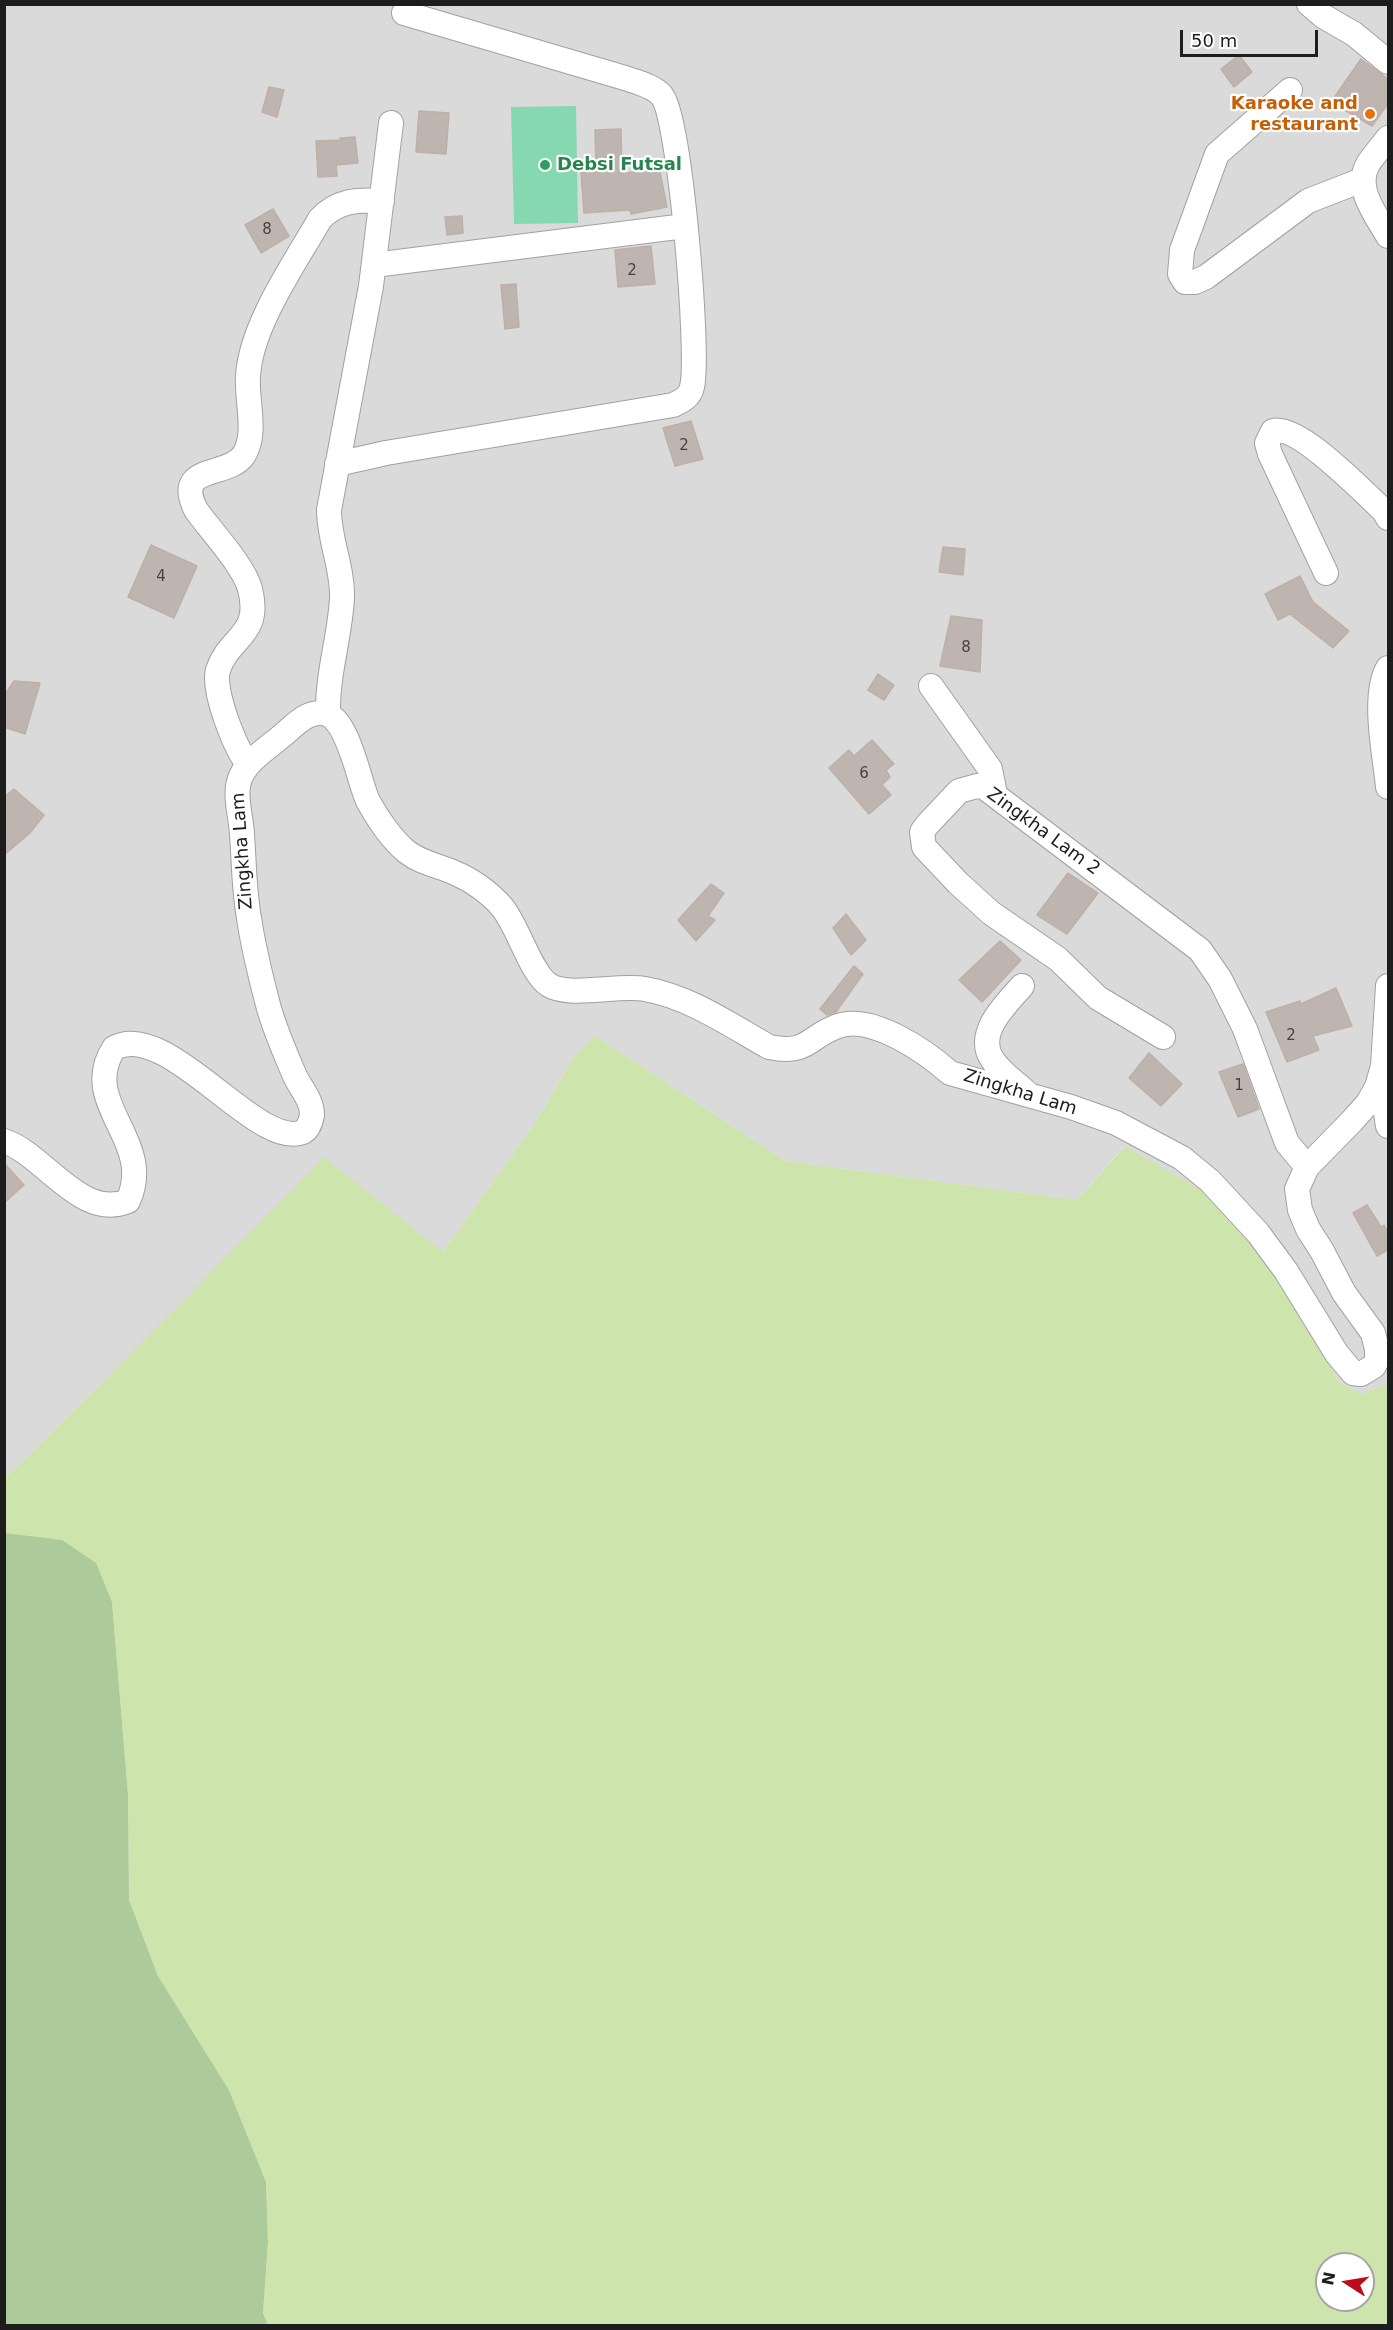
<!DOCTYPE html>
<html>
<head>
<meta charset="utf-8">
<style>
	body { margin:0 }
	#map { position:relative; width:1393px; height:2330px; overflow:hidden; background:#ede9e3; font-family:"DejaVu Sans",sans-serif }
	canvas { display:block }
	.frame { position:absolute; inset:0; border:6px solid #1d1d1d; pointer-events:none }
	.north { position:absolute; left:1315px; top:2252px; width:60px; height:60px; box-sizing:border-box; background:#fff; border:2px solid #a5a5a5; border-radius:50%; rotate:282deg; font-size:16px; font-weight:700; line-height:24px; text-align:center; color:#1d1d1d }
	.north::after { content:''; display:block; margin:auto; width:21px; height:27px; background:#bd0c1b; clip-path:polygon(50% 0,100% 100%,50% 72%,0 100%) }
	.scale { position:absolute; left:1180px; top:30px; width:138px; height:27px; box-sizing:border-box; border:3px solid #1d1d1d; border-top:0; padding-left:8px; font-size:18px; line-height:21px; white-space:nowrap; color:#1d1d1d; -webkit-text-stroke:4px #fff; paint-order:stroke }
</style>
</head>
<body>
<div id="map">
<canvas width="1393" height="2330"></canvas>
<div class="frame"></div>
<div class="north">N</div>
<div class="scale">50 m</div>
</div>
<script>
const context = document.querySelector('canvas').getContext('2d');
context.lineJoin = 'round';
function fillPath(path, color) {
  context.fillStyle = color;
  context.fill(path, 'evenodd');
}
function stroke(path, color, width, dash) {
  context.strokeStyle = color;
  context.lineWidth = width;
  context.lineCap = dash ? 'butt' : 'round';
  context.setLineDash(dash || []);
  context.stroke(path);
}
function label(font, color, halo, rows, align = 'center') {
  context.font = font + ' "DejaVu Sans",sans-serif';
  context.lineWidth = 4.5;
  context.setLineDash([]);
  context.textBaseline = 'middle';
  context.strokeStyle = halo;
  context.fillStyle = color;
  for (const [text, x, y, turn = 0] of rows) {
    context.save();
    context.translate(x, y);
    context.rotate((+turn || 0) * Math.PI / 180);
    context.textAlign = isNaN(turn) ? turn : align;
    if (halo) context.strokeText(text, 0, 0);
    context.fillText(text, 0, 0);
    context.restore();
  }
}
fillPath(new Path2D(`
	M5 5H1388V1387L1386 1385 1360 1394 1339 1382 1314 1336 1124 1146 1077 1200 785 1161 595 1036 573 1058 536 1122 443 1252 103 1382 5 1478Z`), '#dbdada');
fillPath(new Path2D(`
	M595 1036 785 1161 1077 1200 1125 1146 1206 1193 1269 1264 1314 1336 1339 1382 1360 1394 1386 1385 1388 1387V2325H268L263 2313 268 2242 266 2182 229 2090 158 1976 129 1900 128 1795 112 1602 62 1541 5 1533V1478L103 1382 324 1157 443 1252 536 1122 573 1058ZM1327 2264H1363V2300H1327Z`), '#cde5ac');
fillPath(new Path2D(`
	M5 1533 62 1540 96 1563 112 1602 128 1795 129 1900 158 1976 229 2090 266 2182 268 2242 263 2313 268 2325H5Z`), '#adca9a');
fillPath(new Path2D(`
	M576 106 578 223 514 224 511 107Z`), '#86d8b1');
const building = new Path2D(`
	M1239 55 1252 72 1234 87 1221 69Z
	M1361 59 1389 80V102L1372 126 1331 102Z
	M269 87 284 90 277 117 262 112Z
	M419 111 449 113 446 154 416 152Z
	M621 129 622 174 659 167 667 207 631 214 630 210 584 213 581 173 596 172 595 130Z
	M355 137 358 163 336 165 337 176 318 177 316 141 341 140 340 138Z
	M273 209 289 236 261 253 245 225Z
	M462 216 463 233 447 235 445 217Z
	M651 246 655 284 618 287 615 250Z
	M516 284 519 327 505 329 501 285Z
	M691 421 703 459 675 466 663 428Z
	M151 545 197 566 174 618 128 597Z
	M943 547 965 549 963 575 939 572Z
	M1300 576 1313 602 1349 631 1333 648 1290 614 1278 620 1265 594Z
	M951 616 982 620 980 672 940 666Z
	M878 674 894 685 884 700 868 690Z
	M14 681 40 683 25 734 4 727V696Z
	M872 740 894 764 886 770 890 777 882 785 891 795 869 814 829 768 849 750 854 756Z
	M14 789 44 815 30 833 4 855V797Z
	M1068 873 1098 893 1067 934 1037 915Z
	M711 884 724 893 708 916 715 920 696 941 678 920Z
	M846 914 866 940 851 955 833 928Z
	M1000 941 1021 960 982 1002 959 980Z
	M854 966 863 974 836 1012 827 1015 820 1009Z
	M1336 988 1352 1026 1313 1036 1319 1050 1287 1062 1266 1012 1300 1001 1301 1004Z
	M1149 1053 1182 1084 1161 1106 1129 1078Z
	M1243 1064 1259 1109 1238 1117 1219 1072Z
	M4 1163 24 1185 4 1203Z
	M1367 1205 1381 1227 1384 1225 1389 1234V1249L1377 1256 1353 1213Z`);
fillPath(building, '#beb5b0');
stroke(building, '#beafa7', 1.5);
const minor = new Path2D(`
	M1309 4 1323 16 1354 34 1388 62
	M1290 90 1217 154 1182 250 1180 274 1185 282H1195L1206 277 1308 201 1362 180
	M1388 138C1382 146 1374 155 1368 164 1354 188 1376 215 1388 236
	M374 265 685 226
	M337 464 386 453 673 405C682 401 690 397 692 387 700 354 680 118 662 96 654 86 636 82 625 78L404 13
	M1326 573 1270 454 1267 443 1273 431C1299 424 1364 493 1384 511L1388 518
	M1388 668C1372 696 1385 755 1388 787
	M931 686 990 769 995 794
	M328 714C327 674 340 637 342 598 343 568 329 540 329 510L371 286 391 123
	M248 764C235 748 212 690 218 670 229 636 262 636 250 589 244 566 211 531 196 510 173 464 227 478 243 456 258 435 246 400 248 376 251 325 295 263 320 219 337 201 357 199 382 201
	M1022 986C1006 1004 975 1033 992 1059 1000 1072 1015 1082 1026 1092
	M1163 1037 1098 998 1058 959 991 913 958 883 924 847 922 832 927 825 959 791 977 786 984 787 1200 950 1220 979 1245 1029 1287 1143 1307 1167
	M1377 1087 1385 1107 1388 1126
	M4 1141C44 1154 81 1221 128 1201 156 1140 78 1104 114 1048 168 1019 257 1151 303 1132 308 1129 311 1121 312 1115 312 1099 300 1088 294 1074 284 1050 273 1026 267 1001 260 974 253 946 249 918 244 890 244 862 242 834 241 815 233 793 241 776 249 759 269 747 283 735 294 726 306 712 321 713 348 713 358 780 368 801 377 818 392 840 407 852 421 863 440 866 455 873 472 880 490 893 502 907 518 926 531 974 549 985 569 998 619 984 645 989 690 997 730 1025 769 1047 809 1055 807 1037 838 1026 872 1014 925 1051 950 1073L1071 1107 1116 1123 1182 1158 1210 1181 1258 1233 1286 1271 1337 1354 1353 1373 1361 1374 1374 1366 1377 1360V1349L1373 1333 1344 1293 1322 1251 1308 1229 1300 1210 1297 1189 1307 1167 1352 1121 1368 1103 1377 1087 1383 1066 1388 986`);
stroke(minor, '#a1a1a1', 26);
stroke(minor, '#fff', 24);
for (const [x, y, r, color] of [
	[1370,114,6,"#e8710a"],
	[545,165,6,"#2e9e5b"]
]) {
  const dot = new Path2D();
  dot.arc(x, y, r, 0, 2 * Math.PI);
  context.fillStyle = color;
  context.fill(dot);
  stroke(dot, '#fff', 2);
}
label('15px', '#454342', null, [
	["8",267,230],
	["2",632,271],
	["2",684,446],
	["4",161,577],
	["8",966,648],
	["6",864,774],
	["2",1291,1036],
	["1",1239,1086]
]);
label('bold 18px', '#c56008', '#fff', [
	["Karaoke and",1358,104],
	["restaurant",1358,125]
], 'right');
label('bold 18px', '#27864d', '#fff', [
	["Debsi Futsal",557,165]
], 'left');
label('18px', '#1d1d1d', '#fff', [
	["Zingkha Lam 2",1043,832,36],
	["Zingkha Lam",243,851,-94],
	["Zingkha Lam",1020,1093,17]
]);
</script>
</body>
</html>
